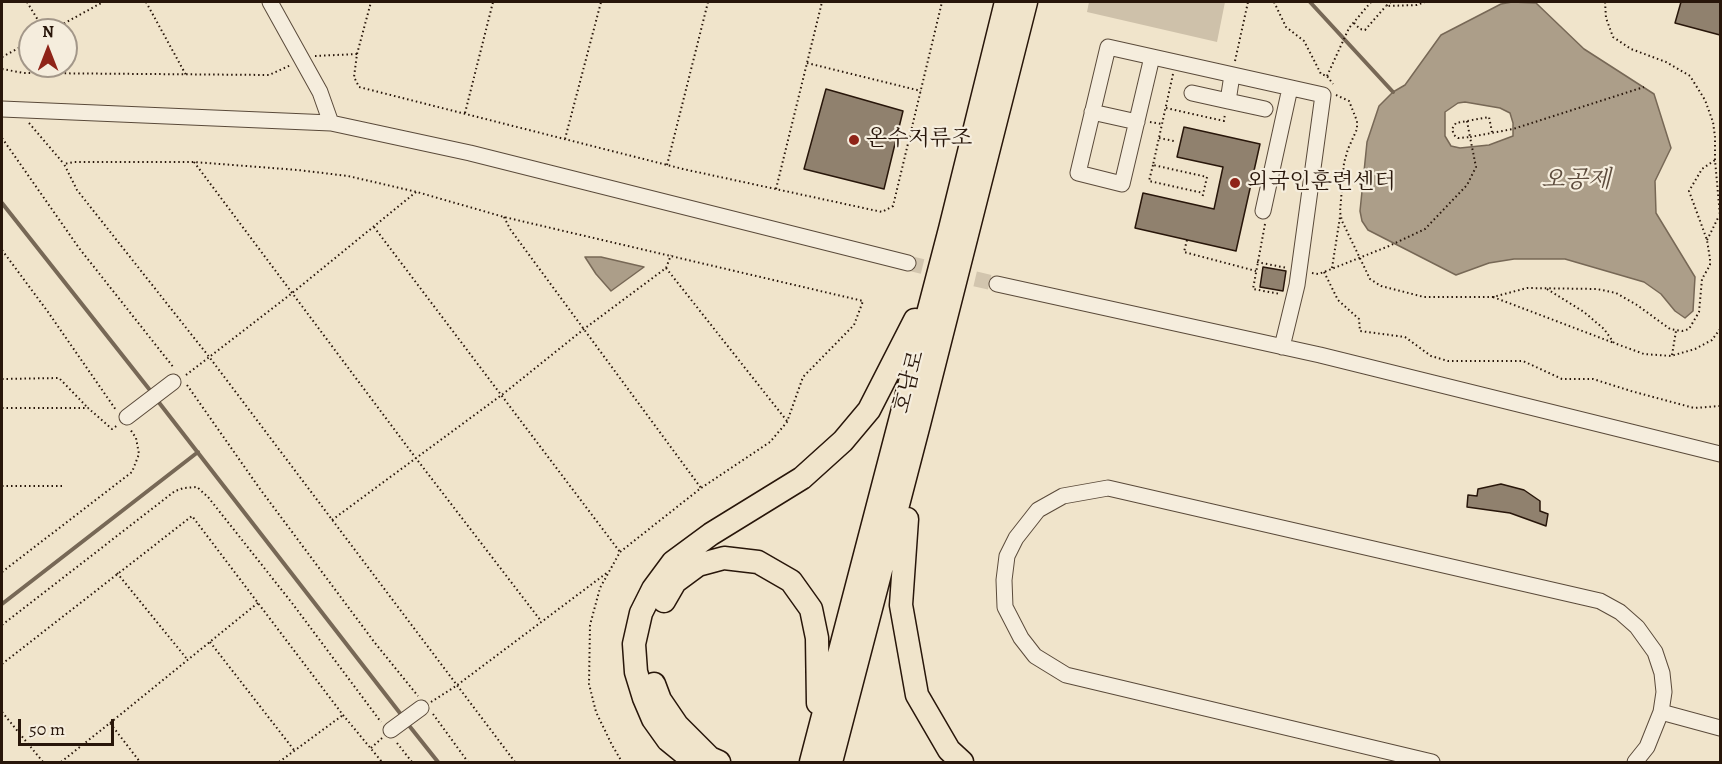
<!DOCTYPE html>
<html>
<head>
<meta charset="utf-8">
<style>
  body { margin:0 }
  #map { position:relative; width:1722px; height:764px; overflow:hidden; background:#f0e4cb; font-family:Alegreya,serif }
  canvas { display:block }
  .frame { position:absolute; inset:0; border:3px solid #28160a; pointer-events:none }
  .north { position:absolute; left:18px; top:18px; width:60px; height:60px; box-sizing:border-box; background:#f5eddd; border:2px solid #a39789; border-radius:50%; rotate:0deg; font-size:16px; font-weight:700; line-height:24px; text-align:center; color:#28160a }
  .north::after { content:''; display:block; margin:auto; width:21px; height:27px; background:#8f2418; clip-path:polygon(50% 0,100% 100%,50% 72%,0 100%) }
  .scale { position:absolute; left:18px; top:719px; width:96px; height:27px; box-sizing:border-box; border:3px solid #28160a; border-top:0; padding-left:8px; font-size:18px; line-height:21px; white-space:nowrap; color:#28160a; -webkit-text-stroke:4px #f5eddd; paint-order:stroke }
</style>
</head>
<body>
<div id="map">
<canvas width="1722" height="764"></canvas>
<div class="frame"></div>
<div class="north">N</div>
<div class="scale">50 m</div>
</div>
<script>
const ctx = document.querySelector('canvas').getContext('2d');
ctx.lineJoin = 'round';
function paint(path, color) {
  ctx.fillStyle = color;
  ctx.fill(path, 'evenodd');
}
function shape(rows) {
  const path = new Path2D();
  for (const r of rows) {
    path.moveTo(r[0], r[1]);
    for (let i = 2; i < r.length; i += 2) path.lineTo(r[i], r[i + 1]);
  }
  return path;
}
function stroke(path, color, width, dash) {
  ctx.strokeStyle = color;
  ctx.lineWidth = width;
  ctx.lineCap = dash ? 'butt' : 'round';
  ctx.setLineDash(dash || []);
  ctx.stroke(path);
}
function write(font, color, halo, rows, align = 'center') {
  ctx.font = font + ' Alegreya,"Noto Serif KR",serif';
  ctx.lineWidth = 4.5;
  ctx.setLineDash([]);
  ctx.textBaseline = 'middle';
  ctx.strokeStyle = halo;
  ctx.fillStyle = color;
  for (const [text, x, y, turn = 0] of rows) {
    ctx.save();
    ctx.translate(x, y);
    ctx.rotate((+turn || 0) * Math.PI / 180);
    ctx.textAlign = isNaN(turn) ? turn : align;
    if (halo) ctx.strokeText(text, 0, 0);
    ctx.fillText(text, 0, 0);
    ctx.restore();
  }
}
paint(shape([
  [1089,2,1225,2,1217,42,1087,12]
]), '#cec1aa');
const water = shape([
  [1512,2,1536,3,1584,49,1654,94,1671,148,1655,181,1656,213,1695,277,1693,311,1685,318,1675,311,1661,294,1644,282,1565,259,1514,259,1489,263,1456,275,1368,230,1362,221,1360,211,1367,142,1379,106,1393,92,1405,85,1441,35,1501,4,1512,2],
  [1465,102,1500,108,1510,113,1513,123,1513,136,1489,145,1460,148,1451,146,1445,136,1445,112,1458,103,1465,102],
  [585,257,601,257,644,267,611,291,596,274,585,257]
]);
paint(water, '#ac9e89');
stroke(water, '#776856', 1.5);
stroke(shape([
  [1310,2,1393,92],
  [2,203,153,394],
  [157,400,403,717],
  [2,604,198,452],
  [407,723,438,762]
]), '#776856', 4);
const building = shape([
  [1681,2,1720,2,1720,35,1675,23,1681,2],
  [826,89,903,111,884,189,804,169,826,89],
  [1184,127,1260,144,1236,251,1135,228,1143,193,1214,209,1223,167,1177,157,1184,127],
  [1263,267,1286,271,1283,291,1260,287,1263,267],
  [1501,484,1524,490,1540,501,1540,511,1548,514,1546,526,1510,513,1467,507,1468,495,1477,496,1478,489,1501,484]
]);
paint(building, '#90816e');
stroke(building, '#28160a', 1.5);
stroke(shape([
  [908,263,997,284]
]), '#d2c5ae', 15, [15, 8]);
const minor = shape([
  [270,2,320,92,331,123],
  [1152,57,1122,184,1078,173,1108,47,1323,95,1297,285,1282,347],
  [1232,75,1228,101,1265,109],
  [1192,93,1228,101],
  [2,109,331,123,470,153,908,263],
  [1092,112,1137,122],
  [1263,211,1290,88],
  [997,284,1320,355,1720,454],
  [127,417,173,382],
  [1661,712,1720,728],
  [391,730,421,708],
  [1432,762,1066,675,1035,656,1021,638,1005,607,1004,580,1007,556,1016,538,1038,510,1063,496,1108,488,1600,601,1620,612,1637,627,1655,652,1662,673,1664,692,1661,712,1647,747,1635,762]
]);
const highway = shape([
  [907,519,901,605,917,695,949,750,962,762],
  [664,601,675,582,698,565,724,558,758,562,791,581,811,609,817,638,818,703],
  [654,684,660,700,677,725,710,758,719,762],
  [695,762,668,740,653,719,644,698,636,672,634,644,641,613,653,589,673,562,711,534,802,478,843,441,869,410,915,320],
  [811,762,950,229,1006,2],
  [831,762,919,424,1026,2]
]);
stroke(minor, '#5a4a3a', 17);
stroke(highway, '#28160a', 25);
stroke(shape([
  [27,2,44,30],
  [146,2,186,75],
  [1274,2,1286,27,1304,41,1321,74,1327,76,1333,84],
  [1391,2,1386,6,1417,5,1425,2],
  [1605,2,1606,18,1613,37,1631,49,1666,62,1690,76,1705,100,1713,122,1715,137,1715,160,1720,216],
  [1354,23,1360,29,1365,30,1386,6],
  [52,30,103,2],
  [357,54,371,2],
  [315,56,357,54,354,77,359,87,683,169,882,212,893,206,942,2],
  [2,57,30,42],
  [1235,61,1248,2],
  [807,63,921,91],
  [2,69,24,73,269,75,291,65],
  [1173,74,1153,165,1207,177,1202,199],
  [1327,76,1349,28,1371,2],
  [1336,95,1349,101,1357,121,1357,129,1348,149,1344,163,1340,212,1342,221,1370,279,1381,286,1424,297,1493,297,1527,288,1597,289,1616,293,1637,305,1670,329,1682,331,1689,329,1699,312,1702,279,1710,265,1710,259,1707,240,1689,191,1702,169,1715,160],
  [1166,108,1224,121,1225,114],
  [465,113,493,2],
  [1467,121,1470,137,1458,138,1454,135,1452,129,1456,123,1489,117,1492,132],
  [1150,122,1162,124],
  [29,123,64,164],
  [2,138,79,248,174,368],
  [1159,138,1174,141],
  [565,139,601,2],
  [194,162,415,457,541,621],
  [667,165,708,2],
  [1153,165,1149,181,1203,193],
  [776,189,822,2],
  [504,217,510,229,701,488],
  [1265,224,1253,289,1280,294],
  [374,227,620,552],
  [1187,240,1184,252,1256,271],
  [1707,240,1719,216],
  [2,250,48,312,116,410],
  [1257,262,1287,268],
  [666,268,787,421],
  [1332,268,1340,217],
  [1324,272,1338,300,1359,319,1360,331,1405,337,1431,356,1448,361,1523,361,1562,379,1593,379,1631,391,1694,408,1720,406],
  [1312,273,1318,274,1324,272,1389,246,1425,229,1467,185,1476,167,1470,137,1513,129,1644,87],
  [1547,289,1584,312,1604,329,1614,343,1644,354,1671,356,1695,349,1712,340,1720,329],
  [1493,297,1614,343],
  [1672,355,1676,331],
  [186,375,291,294,416,192],
  [2,379,59,378,88,408],
  [187,385,260,489,375,643,418,696],
  [2,408,88,408,112,429,118,425],
  [2,486,63,486],
  [332,520,503,394,584,329,666,268,671,255],
  [2,572,132,472,139,454,136,438,130,429],
  [117,573,187,659],
  [2,625,175,491,184,488,197,487,208,497,292,603,381,722],
  [210,642,294,750],
  [2,664,192,516,343,715,382,762],
  [431,702,456,686,608,572],
  [2,712,43,762],
  [433,714,468,762],
  [110,723,259,602],
  [397,743,412,762],
  [371,748,382,738],
  [61,762,110,723,140,762],
  [279,762,343,715],
  [515,762,210,358,77,190,64,164,74,162,194,162,298,170,348,176,417,192,504,217,863,301,854,325,803,377,787,422,770,442,701,488,620,552,600,588,590,625,589,684,596,712,612,745,622,762]
]), '#28160a', 2, [1.5, 3]);
stroke(minor, '#f5eddd', 15);
stroke(highway, '#f0e4cb', 22);
for (const [x, y, r, color] of [
  [854,140,6,"#8f2418"],
  [1235,183,6,"#8f2418"]
]) {
  const dot = new Path2D();
  dot.arc(x, y, r, 0, 2 * Math.PI);
  ctx.fillStyle = color;
  ctx.fill(dot);
  stroke(dot, '#f5eddd', 2);
}
write('22px', '#28160a', '#f5eddd', [
  ["온수저류조",866,140],
  ["외국인훈련센터",1247,183]
], 'left');
write('22px', '#28160a', '#f5eddd', [
  ["호남로",910,382,-75]
]);
write('italic 24px', '#5d4c3d', '#f5eddd', [
  ["오공제",1576,181]
]);
</script>
</body>
</html>
